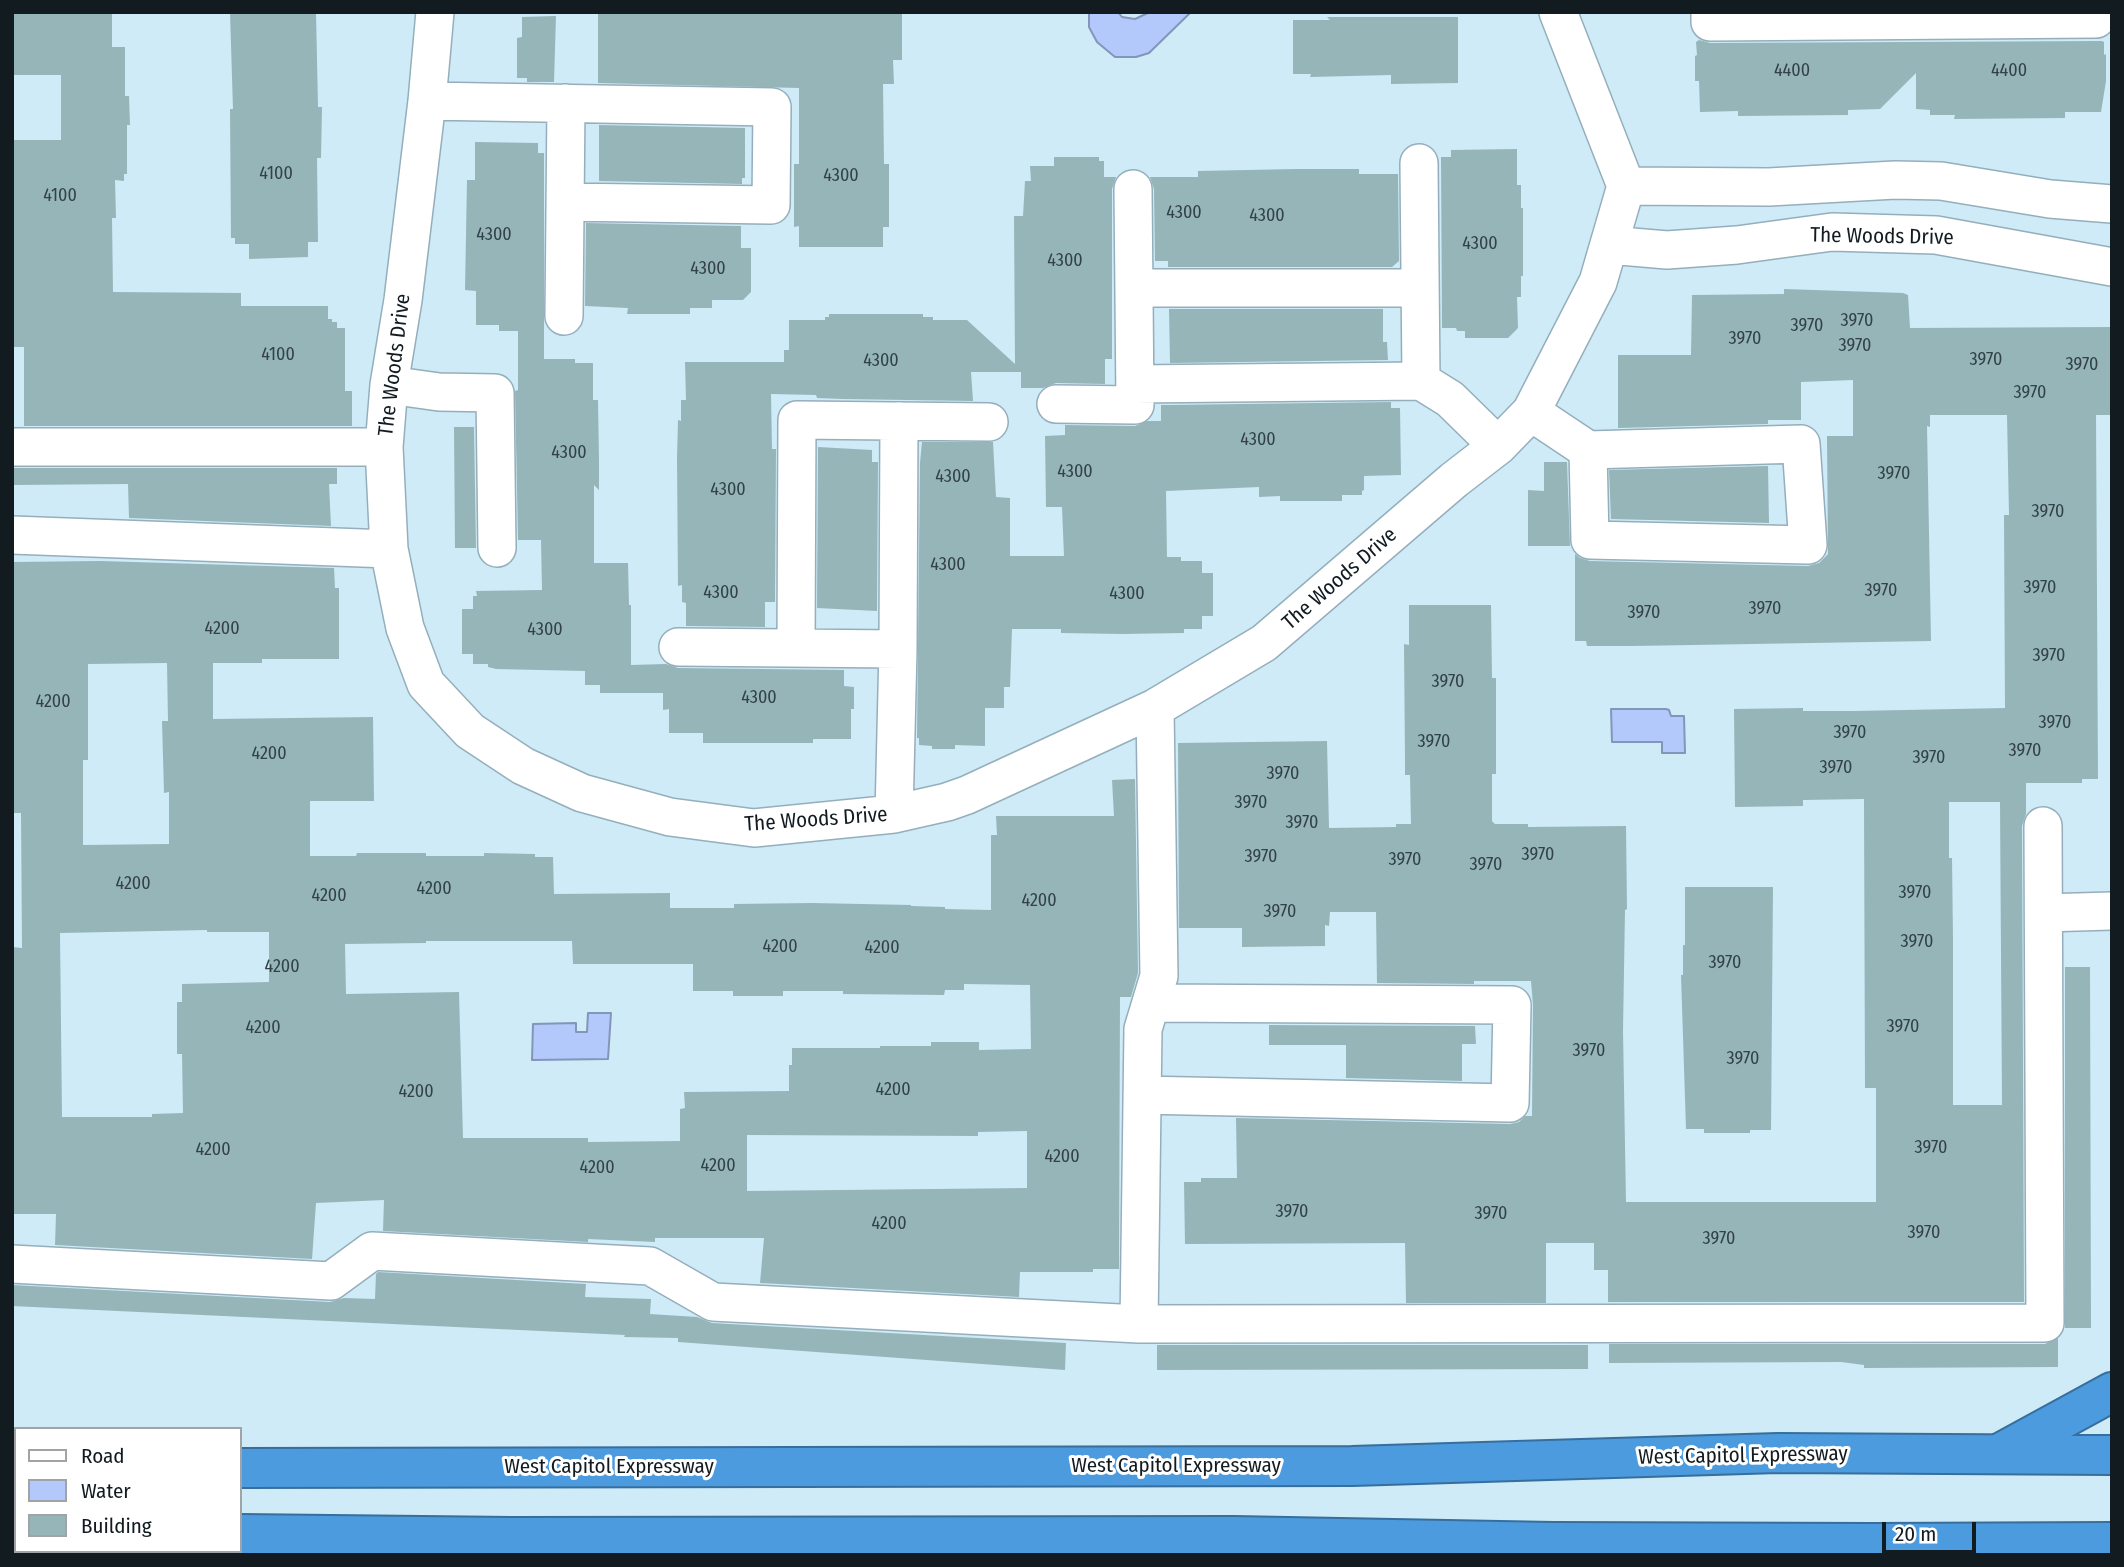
<!DOCTYPE html>
<html>
<head>
<meta charset="utf-8">
<style>
  body { margin:0 }
  #map { position:relative; width:2124px; height:1567px; overflow:hidden; background:#ceebf7; font-family:"Fira Sans Condensed",sans-serif }
  canvas { display:block }
  .frame { position:absolute; inset:0; border:14px solid #111b20; pointer-events:none }
  .legend { position:absolute; left:14px; top:1427px; width:228px; height:126px; box-sizing:border-box; background:#fff; border:2px solid #a0a4a6; margin:0; padding:9px 12px; list-style:none; font-size:21px; color:#111b20 }
  .legend li { display:flex; align-items:center; gap:14px; height:35px }
  .legend b { width:35px; border:2px solid #a0a4a6 }
  .scale { position:absolute; left:1882px; top:1522px; width:94px; height:32px; box-sizing:border-box; border:4px solid #111b20; border-top:0; padding-left:9px; font-size:21px; line-height:24px; white-space:nowrap; color:#111b20; -webkit-text-stroke:5px #fff; paint-order:stroke }
</style>
</head>
<body>
<div id="map">
<canvas width="2124" height="1567"></canvas>
<div class="frame"></div>
<ul class="legend">
<li><b style="height:9px;background:#fff"></b>Road</li>
<li><b style="height:19px;background:#b4c9fb"></b>Water</li>
<li><b style="height:19px;background:#96b5b9"></b>Building</li>
</ul>
<div class="scale">20 m</div>
</div>
<script>
const ctx = document.querySelector('canvas').getContext('2d');
ctx.lineJoin = 'round';
function paint(path, color) {
  ctx.fillStyle = color;
  ctx.fill(path, 'evenodd');
}
function shape(rows) {
  const path = new Path2D();
  for (const r of rows) {
    path.moveTo(r[0], r[1]);
    for (let i = 2; i < r.length; i += 2) path.lineTo(r[i], r[i + 1]);
  }
  return path;
}
function stroke(path, color, width, dash) {
  ctx.strokeStyle = color;
  ctx.lineWidth = width;
  ctx.lineCap = dash ? 'butt' : 'round';
  ctx.setLineDash(dash || []);
  ctx.stroke(path);
}
function write(font, color, halo, rows, align = 'center') {
  ctx.font = font + ' "Fira Sans Condensed",sans-serif';
  ctx.lineWidth = 6;
  ctx.setLineDash([]);
  ctx.textBaseline = 'middle';
  ctx.strokeStyle = halo;
  ctx.fillStyle = color;
  for (const [text, x, y, turn = 0] of rows) {
    ctx.save();
    ctx.translate(x, y);
    ctx.rotate((+turn || 0) * Math.PI / 180);
    ctx.textAlign = isNaN(turn) ? turn : align;
    if (halo) ctx.strokeText(text, 0, 0);
    ctx.fillText(text, 0, 0);
    ctx.restore();
  }
}
const water = shape([
  [1089,12,1118,12,1122,17,1135,19,1150,12,1191,12,1149,53,1136,57,1115,57,1097,42,1089,27,1089,12],
  [1611,709,1666,709,1669,710,1671,716,1684,716,1685,753,1662,753,1662,742,1612,742,1611,709],
  [588,1013,611,1013,608,1059,532,1060,533,1024,576,1023,576,1032,587,1032,588,1013]
]);
paint(water, '#b4c9fb');
stroke(water, '#8395b9', 2);
paint(shape([
  [12,12,112,12,112,47,125,47,125,96,129,96,130,125,127,125,127,174,124,174,124,181,115,180,116,218,112,218,113,292,241,293,241,306,328,306,328,319,332,319,332,322,337,322,337,328,345,328,345,391,352,391,352,426,24,426,24,347,12,347,12,140,61,140,61,75,12,75],
  [230,12,316,12,318,107,322,107,321,158,317,158,318,242,308,242,308,257,249,259,249,244,235,244,235,238,231,238,230,109,233,109],
  [598,12,902,12,902,60,893,60,894,84,883,84,884,164,889,164,889,227,883,227,883,247,799,247,799,226,794,227,794,164,799,164,799,88,598,83],
  [556,16,554,82,527,82,527,78,517,78,517,38,522,37,522,17],
  [1327,17,1458,17,1458,83,1391,84,1391,75,1310,77,1311,74,1293,74,1293,20,1330,20],
  [1699,40,1710,43,2102,41,2104,42,2104,55,2106,54,2106,81,2101,112,2065,112,2065,118,1954,119,1955,115,1930,115,1930,110,1916,109,1916,73,1880,109,1848,110,1848,115,1738,116,1738,111,1700,112,1699,81,1695,81,1695,56,1697,55,1696,42],
  [599,125,745,128,745,178,742,178,742,184,599,181],
  [475,142,538,143,538,153,544,153,544,359,575,359,575,363,593,363,593,400,598,400,599,460,599,490,594,485,594,563,628,563,629,605,631,605,631,665,666,664,678,668,844,670,844,686,854,687,854,709,851,709,851,739,813,739,813,743,703,743,703,733,669,733,669,709,663,710,663,693,600,693,600,685,585,685,585,671,496,669,488,667,488,664,473,664,473,654,462,654,462,609,473,609,473,596,477,596,476,591,542,590,541,540,518,540,515,391,518,390,518,331,499,331,499,325,476,325,476,291,465,290,467,180,475,180],
  [1517,149,1517,185,1521,185,1521,208,1523,208,1523,276,1521,276,1521,297,1517,297,1518,328,1508,338,1465,338,1465,331,1457,331,1456,328,1442,328,1441,157,1451,157,1451,150],
  [1054,157,1099,157,1099,161,1104,161,1104,177,1116,177,1112,189,1112,359,1105,359,1105,384,1056,383,1043,388,1021,388,1021,372,971,372,973,401,843,399,817,398,816,395,771,394,772,449,776,449,775,602,765,602,765,627,686,626,686,603,682,602,682,585,678,586,677,458,678,420,681,421,681,400,686,400,685,362,784,362,784,350,789,350,789,320,825,320,825,317,829,317,829,314,923,314,923,317,933,317,933,320,967,320,1015,364,1014,216,1023,216,1025,181,1031,181,1030,166,1054,166],
  [1296,169,1359,169,1359,174,1398,174,1399,261,1392,267,1168,267,1168,261,1155,261,1154,189,1150,177,1198,177,1198,171],
  [586,223,741,226,741,248,751,248,751,292,743,300,712,300,712,308,690,308,690,314,627,314,628,308,585,306],
  [1784,289,1903,293,1908,295,1910,328,2112,327,2112,415,2096,415,2098,779,2082,779,2082,783,2026,783,2026,814,2022,826,2024,1302,1608,1302,1608,1270,1594,1270,1594,1243,1546,1243,1546,1303,1406,1303,1405,1243,1185,1244,1184,1182,1201,1182,1201,1178,1237,1178,1236,1118,1510,1124,1519,1122,1525,1116,1532,1116,1533,1005,1531,981,1474,981,1474,984,1377,983,1376,912,1330,912,1329,926,1325,925,1325,946,1242,947,1242,928,1179,928,1178,743,1327,741,1329,828,1396,827,1396,824,1411,824,1410,775,1405,775,1405,760,1404,644,1409,645,1409,605,1491,605,1492,678,1496,678,1496,774,1492,774,1492,821,1495,824,1528,824,1528,827,1626,826,1627,909,1625,910,1623,1031,1626,1202,1876,1202,1876,1088,1865,1088,1864,799,1803,800,1803,806,1735,807,1734,709,1803,708,1803,711,1855,711,2005,708,2004,515,2009,515,2007,415,1930,415,1930,427,1927,426,1931,641,1632,646,1587,646,1586,641,1575,641,1575,554,1580,558,1590,561,1808,566,1819,563,1828,554,1827,436,1853,436,1853,380,1801,382,1801,420,1768,420,1768,424,1618,428,1618,355,1691,355,1692,295,1784,294],
  [1949,802,2000,802,2002,1105,1953,1105,1953,939,1952,858,1949,858],
  [1169,309,1383,309,1383,342,1387,342,1388,360,1170,363],
  [1391,402,1391,408,1400,408,1401,475,1364,476,1364,490,1362,491,1362,495,1342,495,1342,501,1280,501,1280,496,1259,497,1259,487,1166,491,1167,557,1181,557,1181,561,1202,561,1202,573,1213,573,1213,616,1202,616,1202,629,1184,629,1184,633,1122,634,1061,633,1061,629,1012,629,1010,687,1004,687,1004,708,985,708,985,746,955,745,955,749,932,749,932,746,919,745,919,738,917,738,920,463,922,442,993,442,996,497,1010,498,1010,556,1064,556,1062,507,1046,507,1045,436,1065,435,1065,425,1135,426,1147,421,1161,421,1161,405,1169,405],
  [454,427,474,427,476,548,455,548],
  [818,447,872,450,872,462,878,462,877,611,817,608],
  [1544,462,1567,462,1570,546,1528,546,1528,490,1544,491],
  [1768,466,1769,523,1611,519,1609,470],
  [12,468,337,468,337,484,329,484,331,526,129,518,128,484,12,485],
  [100,561,334,568,335,588,339,588,339,659,262,659,262,663,213,663,213,719,373,717,374,801,310,801,310,856,356,856,357,853,426,853,426,856,484,856,484,853,535,854,535,857,553,857,554,894,670,893,670,908,734,908,734,904,812,903,911,905,911,906,945,907,945,909,991,910,991,835,997,835,996,816,1114,816,1112,780,1135,779,1138,973,1131,997,1120,997,1119,1269,1093,1269,1093,1272,1020,1272,1019,1297,760,1283,764,1238,655,1238,655,1242,588,1239,588,1242,383,1231,384,1200,316,1203,312,1259,55,1245,56,1214,12,1214,12,947,22,948,21,813,12,813,12,562],
  [167,663,168,721,162,721,164,793,169,792,169,844,83,845,83,760,88,760,88,664],
  [207,930,207,932,269,932,269,982,182,984,182,1002,177,1002,177,1054,182,1054,183,1113,152,1114,152,1117,62,1117,60,933],
  [426,941,572,941,573,964,693,964,693,991,733,991,733,996,783,996,783,991,843,991,843,994,944,995,945,990,964,990,964,984,1030,985,1031,1049,979,1050,979,1042,931,1042,931,1046,880,1046,880,1048,792,1048,792,1065,789,1065,789,1091,684,1092,685,1108,680,1109,680,1141,588,1142,588,1138,463,1138,459,992,346,994,345,944,426,943],
  [1027,1131,1027,1188,747,1191,747,1135,978,1136,978,1132],
  [1685,887,1773,887,1771,1130,1750,1130,1750,1133,1704,1133,1704,1129,1686,1129,1681,975,1683,975,1683,945,1685,945],
  [2065,967,2090,967,2091,1328,2065,1328],
  [1269,1025,1475,1026,1476,1044,1462,1044,1462,1081,1346,1078,1346,1045,1269,1045],
  [378,1272,586,1284,585,1297,651,1299,650,1314,697,1317,712,1323,1066,1343,1065,1370,678,1342,678,1338,624,1337,625,1335,12,1306,12,1285,330,1302,344,1298,375,1299,376,1274],
  [2058,1338,2058,1367,1864,1368,1864,1365,1841,1362,1609,1363,1609,1344,2045,1344],
  [1157,1345,1588,1345,1588,1369,1157,1370]
]), '#96b5b9');
const minor = shape([
  [435,12,427,101,403,300,389,385,384,447,389,549,405,628,426,684,470,731,523,766,582,793,670,817,754,828,894,814,947,802,967,795,1155,708,1264,643,1454,480,1498,446,1531,412,1598,282,1626,186,1558,12],
  [1710,12,1710,22,2096,19],
  [427,101,772,107,771,205,566,202],
  [1419,163,1421,381],
  [1626,186,1769,187,1895,180,1941,181,2050,199,2112,204],
  [1609,245,1667,250,1737,245,1832,232,1936,235,2112,267],
  [1134,288,1420,288],
  [564,316,566,103],
  [1135,384,1421,381,1450,399,1498,446],
  [389,385,439,392,495,393,497,548],
  [1056,404,1135,405,1133,189],
  [1531,412,1588,450,1590,540,1808,545,1801,444,1588,450],
  [12,447,384,447],
  [12,535,389,549],
  [678,647,898,649],
  [796,648,797,420,989,422],
  [894,814,898,649,899,421],
  [2044,913,2111,911],
  [1142,1095,1510,1103,1512,1005,1151,1003],
  [12,1264,331,1281,372,1251,650,1266,713,1302,1139,1324,2045,1323,2043,826],
  [1139,1324,1143,1029,1159,976,1155,708]
]);
const highway = shape([
  [2002,1452,2112,1392],
  [240,1468,1352,1466,1778,1453,2112,1455],
  [12,1469,16,1469],
  [12,1532,16,1532],
  [240,1534,512,1537,1234,1536,1553,1542,1872,1543,2112,1542]
]);
stroke(minor, '#94afbb', 40);
stroke(highway, '#376e9c', 42);
stroke(minor, '#fff', 37);
stroke(highway, '#4b9bde', 38);
write('18px', '#324246', null, [
  ["4400",1792,71],
  ["4400",2009,71],
  ["4100",276,174],
  ["4300",841,176],
  ["4100",60,196],
  ["4300",1184,213],
  ["4300",1267,216],
  ["4300",494,235],
  ["4300",1480,244],
  ["4300",1065,261],
  ["4300",708,269],
  ["3970",1857,321],
  ["3970",1807,326],
  ["3970",1745,339],
  ["3970",1855,346],
  ["4100",278,355],
  ["3970",1986,360],
  ["4300",881,361],
  ["3970",2082,365],
  ["3970",2030,393],
  ["4300",1258,440],
  ["4300",569,453],
  ["4300",1075,472],
  ["3970",1894,474],
  ["4300",953,477],
  ["4300",728,490],
  ["3970",2048,512],
  ["4300",948,565],
  ["3970",2040,588],
  ["3970",1881,591],
  ["4300",721,593],
  ["4300",1127,594],
  ["3970",1765,609],
  ["3970",1644,613],
  ["4200",222,629],
  ["4300",545,630],
  ["3970",2049,656],
  ["3970",1448,682],
  ["4300",759,698],
  ["4200",53,702],
  ["3970",2055,723],
  ["3970",1850,733],
  ["3970",1434,742],
  ["3970",2025,751],
  ["4200",269,754],
  ["3970",1929,758],
  ["3970",1836,768],
  ["3970",1283,774],
  ["3970",1251,803],
  ["3970",1302,823],
  ["3970",1538,855],
  ["3970",1261,857],
  ["3970",1405,860],
  ["3970",1486,865],
  ["4200",133,884],
  ["4200",434,889],
  ["3970",1915,893],
  ["4200",329,896],
  ["4200",1039,901],
  ["3970",1280,912],
  ["3970",1917,942],
  ["4200",780,947],
  ["4200",882,948],
  ["3970",1725,963],
  ["4200",282,967],
  ["3970",1903,1027],
  ["4200",263,1028],
  ["3970",1589,1051],
  ["3970",1743,1059],
  ["4200",893,1090],
  ["4200",416,1092],
  ["3970",1931,1148],
  ["4200",213,1150],
  ["4200",1062,1157],
  ["4200",718,1166],
  ["4200",597,1168],
  ["3970",1292,1212],
  ["3970",1491,1214],
  ["4200",889,1224],
  ["3970",1924,1233],
  ["3970",1719,1239]
]);
write('21px', '#111b20', '#fff', [
  ["The Woods Drive",1882,237,1],
  ["The Woods Drive",395,365,-83],
  ["The Woods Drive",1340,579,-41],
  ["The Woods Drive",816,820,-4],
  ["West Capitol Expressway",1743,1456,-1],
  ["West Capitol Expressway",1176,1466],
  ["West Capitol Expressway",609,1467]
]);
</script>
</body>
</html>
